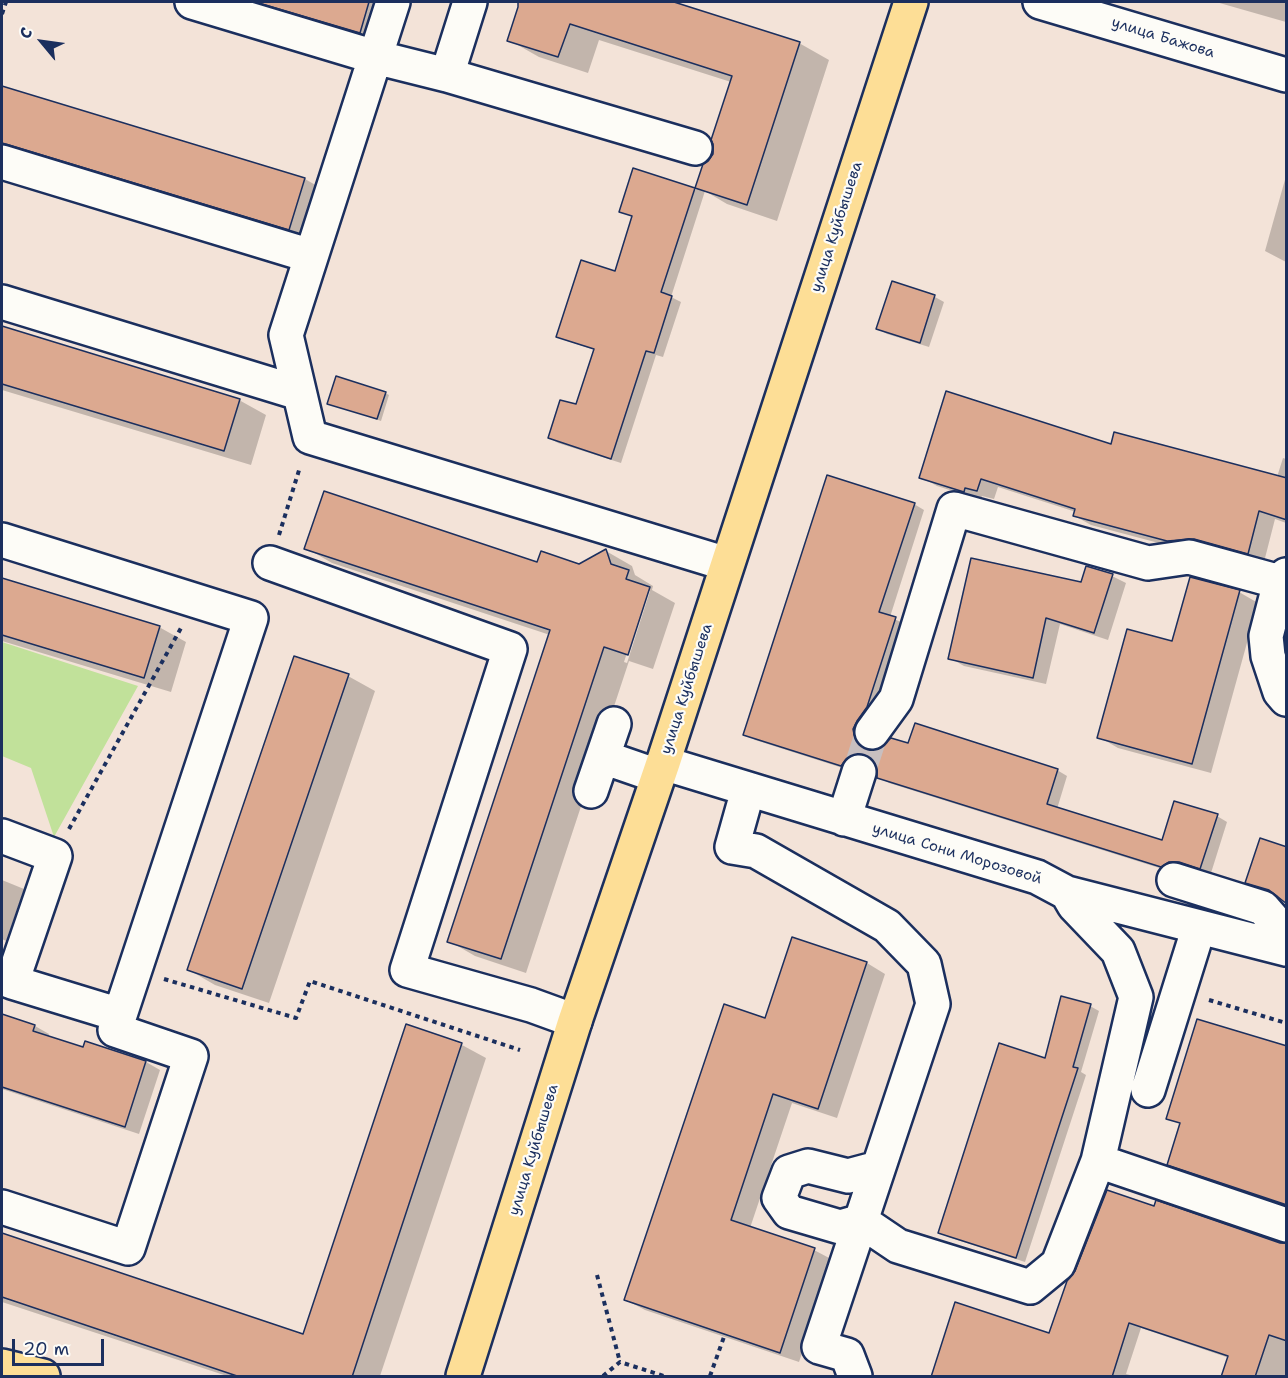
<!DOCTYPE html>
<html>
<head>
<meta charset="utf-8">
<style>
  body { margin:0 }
  #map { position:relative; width:1288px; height:1378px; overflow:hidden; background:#f3e3d8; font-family:"Shantell Sans",sans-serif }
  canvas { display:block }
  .frame { position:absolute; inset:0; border:3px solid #1b2f5e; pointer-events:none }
  .north { position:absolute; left:12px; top:12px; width:60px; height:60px; -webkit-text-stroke:4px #fdfcf7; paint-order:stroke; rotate:299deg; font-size:16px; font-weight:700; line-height:24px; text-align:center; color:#1b2f5e }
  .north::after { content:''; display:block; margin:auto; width:21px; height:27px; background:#1b2f5e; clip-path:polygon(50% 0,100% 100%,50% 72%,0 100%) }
  .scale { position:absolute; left:12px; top:1339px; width:92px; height:27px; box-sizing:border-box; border:3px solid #1b2f5e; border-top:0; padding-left:8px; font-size:18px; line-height:21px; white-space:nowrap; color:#1b2f5e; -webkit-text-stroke:4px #fdfcf7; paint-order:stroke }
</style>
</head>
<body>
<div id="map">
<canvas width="1288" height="1378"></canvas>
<div class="frame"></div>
<div class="north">С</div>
<div class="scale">20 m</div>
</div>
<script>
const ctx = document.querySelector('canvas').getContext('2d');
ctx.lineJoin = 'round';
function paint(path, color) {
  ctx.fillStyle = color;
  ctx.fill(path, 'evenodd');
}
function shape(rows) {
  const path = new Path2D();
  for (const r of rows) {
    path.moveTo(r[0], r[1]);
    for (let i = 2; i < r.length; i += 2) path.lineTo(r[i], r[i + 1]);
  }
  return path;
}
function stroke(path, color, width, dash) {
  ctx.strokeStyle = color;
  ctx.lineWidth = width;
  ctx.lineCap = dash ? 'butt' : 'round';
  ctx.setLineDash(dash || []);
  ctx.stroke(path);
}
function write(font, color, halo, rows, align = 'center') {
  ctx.font = font + ' "Shantell Sans",sans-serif';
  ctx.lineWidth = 4.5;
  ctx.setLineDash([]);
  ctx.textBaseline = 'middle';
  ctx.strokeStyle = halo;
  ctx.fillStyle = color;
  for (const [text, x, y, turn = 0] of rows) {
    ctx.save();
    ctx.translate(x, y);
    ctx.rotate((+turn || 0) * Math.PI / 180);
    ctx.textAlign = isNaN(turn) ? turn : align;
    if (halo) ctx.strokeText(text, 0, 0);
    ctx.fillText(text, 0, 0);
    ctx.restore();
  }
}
paint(shape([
  [2,642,138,686,54,837,31,768,2,756]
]), '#c1e19a');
paint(shape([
  [235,2,391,2,386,47],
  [522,2,669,2,799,43,829,60,777,221,727,204,705,191,671,297,681,302,663,357,656,355,621,463,558,443,549,438,577,406,595,350,567,341,557,336,616,273,634,218,620,211,634,170,696,190,704,165,714,154,731,82,599,40,588,73,539,57,509,40],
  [1216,2,1286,2,1286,22],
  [2,87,305,179,331,194,316,244,2,148],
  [1286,176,1286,262,1265,251],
  [893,283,935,297,944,302,929,347,887,334,878,329],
  [2,328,239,400,266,415,251,465,2,390],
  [385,393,389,395,381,421,329,403],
  [1112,445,1277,477,1283,458,1286,459,1286,523,1275,519,1264,562,1185,550,1091,525,1075,516,1076,512,998,487,994,499,982,496,981,500,937,486,921,477],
  [914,504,924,510,890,617,905,624,864,746,869,752,909,745,1057,770,1067,776,1057,809,1163,842,1217,816,1227,822,1211,873,1191,867,1180,867,1172,872,889,783,878,777,879,768,874,759,867,759,852,771,755,740,745,734],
  [306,548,580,566,606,551,632,566,635,575,653,586,652,590,675,603,653,669,629,661,526,973,475,956,449,941,550,635,332,563],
  [647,591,650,591,627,663,624,662],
  [1112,576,1126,583,1108,640,1060,624,1046,684,964,666,950,658,1082,584],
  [2,579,159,627,186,642,171,692,2,641],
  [1239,592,1258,603,1211,773,1118,748,1099,737,1173,643],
  [348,676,375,691,269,1003,215,985,189,970],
  [1260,840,1275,893,1247,882],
  [2,880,24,889,6,941,2,939],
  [793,939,867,963,885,974,837,1118,792,1103,750,1228,814,1250,833,1260,799,1362,645,1310,626,1300,766,1020],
  [1090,1006,1099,1011,1081,1072,1086,1075,1025,1262,948,1237,939,1232,1046,1060],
  [2,1015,35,1026,49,1034,48,1038,83,1049,86,1043,146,1062,160,1070,139,1134,2,1089],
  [407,1026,462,1045,486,1058,380,1376,227,1376,2,1302,2,1235,304,1336],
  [1286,1048,1286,1207,1180,1171,1169,1164,1181,1124,1168,1118],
  [1280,1244,1286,1245,1286,1376,1222,1376,1229,1358,1141,1328,1126,1374,1134,1376,932,1376,1050,1334]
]), '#0003');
const building = shape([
  [255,2,369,2,360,33,255,2],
  [518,2,674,2,800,42,747,205,695,188,703,164,708,161,713,154,713,144,711,140,732,76,570,24,558,57,507,41,518,7,518,2],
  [2,86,305,178,289,230,2,143,2,86],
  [633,168,695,188,661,292,672,296,654,353,646,351,611,459,548,438,560,400,576,404,594,349,556,337,581,260,615,271,632,216,619,212,633,168],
  [892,281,935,295,920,343,876,329,892,281],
  [2,326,240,399,224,451,2,384,2,326],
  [336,376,386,392,377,419,327,404,336,376],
  [946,391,1111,444,1114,432,1287,478,1287,520,1259,511,1248,554,1194,539,1167,541,1073,516,1075,509,981,479,977,491,965,488,964,492,919,478,946,391],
  [827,475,915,503,879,612,896,617,867,707,857,721,853,729,855,739,861,747,869,751,879,749,891,738,908,743,915,723,1058,769,1047,804,1162,840,1174,801,1218,814,1200,869,1179,862,1169,862,1161,867,877,778,877,769,873,760,864,754,856,754,847,758,841,766,743,735,827,475],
  [324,491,537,562,541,551,579,564,606,549,611,564,629,570,626,579,650,587,628,655,604,647,501,959,447,942,550,630,304,549,324,491],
  [971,558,1081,582,1086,566,1113,574,1094,633,1046,618,1033,678,948,659,971,558],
  [1190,577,1240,590,1192,764,1097,738,1127,629,1172,641,1190,577],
  [2,578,160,626,144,678,2,635,2,578],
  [294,656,349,674,242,989,187,970,294,656],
  [1260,838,1287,847,1287,904,1269,890,1245,883,1260,838],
  [792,937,867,962,818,1109,773,1094,731,1220,815,1248,780,1353,624,1300,724,1004,765,1018,792,937],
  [1061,996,1091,1004,1073,1067,1078,1068,1016,1258,938,1233,999,1043,1045,1058,1061,996],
  [2,1014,35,1025,33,1031,83,1047,85,1041,146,1061,125,1127,2,1087,2,1014],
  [1197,1019,1287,1046,1287,1205,1167,1165,1180,1123,1166,1119,1197,1019],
  [406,1024,462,1043,352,1377,240,1377,2,1297,2,1233,303,1334,406,1024],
  [1107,1190,1154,1206,1156,1200,1280,1243,1287,1243,1287,1341,1269,1335,1255,1377,1221,1377,1228,1356,1129,1323,1112,1377,931,1377,955,1302,1049,1333,1067,1281,1075,1271,1107,1190]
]);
paint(building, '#dca990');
stroke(building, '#1b2f5e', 1.5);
stroke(shape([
  [859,772,872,732]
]), '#c8bfc0', 33, [33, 16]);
const minor = shape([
  [192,2,375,57,447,75,695,148],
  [393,2,286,335,310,437,727,564],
  [1040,2,1286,75],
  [447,75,470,2],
  [2,162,311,256],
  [2,302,299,393],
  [2,540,251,618,115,1030,191,1056,128,1248,2,1207],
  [270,563,510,649,407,970,531,1005,575,1021],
  [1286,575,1280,582,1266,636,1268,656,1280,692,1286,699],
  [872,732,896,699,954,509,1148,563,1189,557,1280,582],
  [603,757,658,776],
  [663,763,1037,877,1067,893,1286,949],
  [748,790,732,847,756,851,887,926,924,964,933,1004,819,1347,847,1355,855,1376],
  [591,791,614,724],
  [844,819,859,772],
  [2,836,55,856,12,982,120,1015],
  [1174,880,1263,908,1276,923,1272,945],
  [1148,1090,1199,927],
  [1098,1161,1286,1225],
  [878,1168,848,1176,808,1166,789,1172,779,1198,789,1212,840,1227,861,1221,898,1246,1030,1287,1058,1264,1098,1161,1136,997,1118,951,1074,905,1067,893]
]);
const major = shape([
  [2,1366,43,1376],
  [463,1376,575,1021,663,763,911,2]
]);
stroke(minor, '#1b2f5e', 38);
stroke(major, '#1b2f5e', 38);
stroke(shape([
  [2,14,6,2],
  [279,535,300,467],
  [69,829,181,628],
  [164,979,296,1018,310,981,520,1050],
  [1209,1000,1286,1023],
  [597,1275,620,1362],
  [603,1376,620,1362,664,1376],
  [710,1376,725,1334]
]), '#1b2f5e', 4, [4.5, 4.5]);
stroke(minor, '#fdfcf7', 33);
stroke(major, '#fdde96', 33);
write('15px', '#1b2f5e', '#fdfcf7', [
  ["улица Бажова",1163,38,17],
  ["улица Куйбышева",837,227,-72],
  ["улица Куйбышева",687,689,-72],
  ["улица Сони Морозовой",957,854,17],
  ["улица Куйбышева",534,1150,-73]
]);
</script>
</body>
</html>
